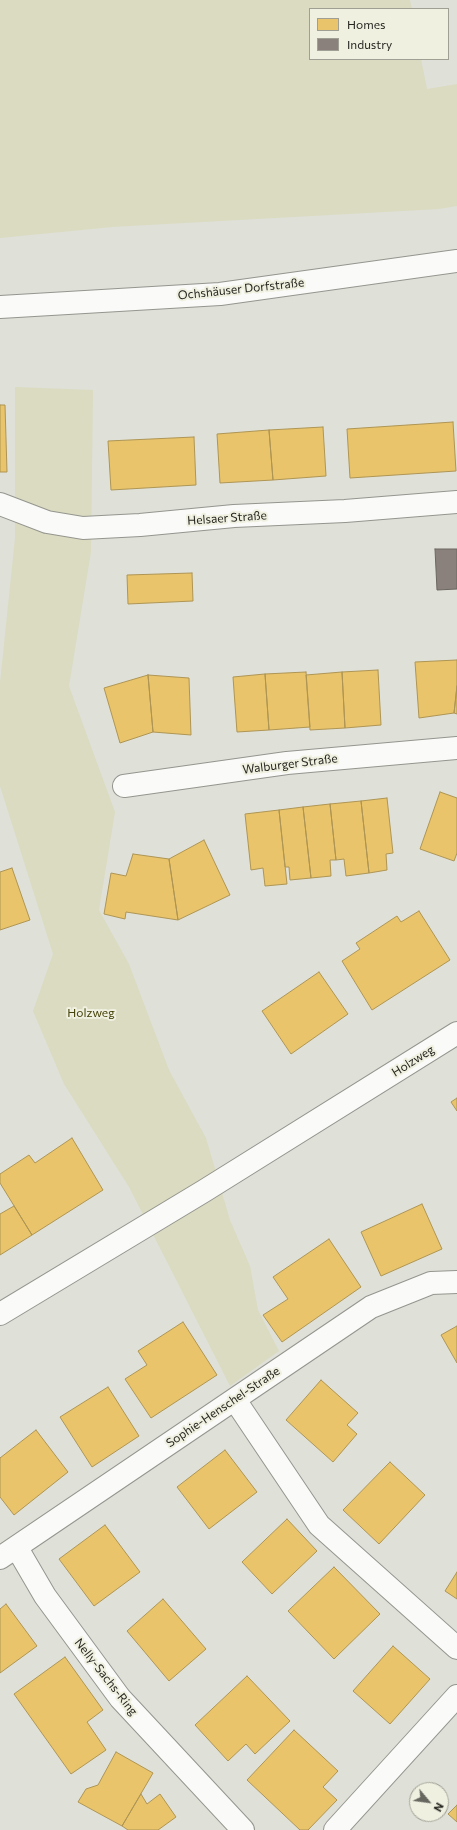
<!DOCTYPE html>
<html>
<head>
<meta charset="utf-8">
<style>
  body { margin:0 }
  #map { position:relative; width:457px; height:1830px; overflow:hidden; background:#dfe0d8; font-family:Commissioner,sans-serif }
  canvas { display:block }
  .legend { position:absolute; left:309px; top:8px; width:140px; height:52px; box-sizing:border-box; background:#f0f0e1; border:1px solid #9f9f94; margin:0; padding:5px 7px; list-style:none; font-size:12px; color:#262620 }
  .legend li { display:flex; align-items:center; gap:8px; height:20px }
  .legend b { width:20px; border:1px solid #9f9f94 }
  .north { position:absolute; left:409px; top:1782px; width:40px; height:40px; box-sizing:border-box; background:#f0f0e1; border:1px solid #9f9f94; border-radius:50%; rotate:119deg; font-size:11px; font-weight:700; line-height:16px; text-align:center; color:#262620 }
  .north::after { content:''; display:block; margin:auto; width:14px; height:18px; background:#676760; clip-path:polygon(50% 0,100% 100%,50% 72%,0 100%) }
</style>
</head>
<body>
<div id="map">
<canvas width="457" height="1830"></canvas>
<ul class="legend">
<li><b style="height:11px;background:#e9c46a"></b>Homes</li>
<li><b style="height:11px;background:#8a817c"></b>Industry</li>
</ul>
<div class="north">N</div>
</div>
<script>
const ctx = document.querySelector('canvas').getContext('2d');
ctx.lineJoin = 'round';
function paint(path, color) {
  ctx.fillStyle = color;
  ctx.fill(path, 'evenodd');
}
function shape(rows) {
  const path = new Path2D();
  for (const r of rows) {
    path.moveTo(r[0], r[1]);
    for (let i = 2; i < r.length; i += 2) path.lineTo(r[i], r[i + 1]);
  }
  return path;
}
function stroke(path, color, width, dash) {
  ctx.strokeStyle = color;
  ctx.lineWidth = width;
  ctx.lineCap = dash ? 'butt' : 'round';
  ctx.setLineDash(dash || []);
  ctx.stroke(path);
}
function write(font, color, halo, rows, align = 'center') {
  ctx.font = font + ' Commissioner,sans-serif';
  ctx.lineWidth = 4;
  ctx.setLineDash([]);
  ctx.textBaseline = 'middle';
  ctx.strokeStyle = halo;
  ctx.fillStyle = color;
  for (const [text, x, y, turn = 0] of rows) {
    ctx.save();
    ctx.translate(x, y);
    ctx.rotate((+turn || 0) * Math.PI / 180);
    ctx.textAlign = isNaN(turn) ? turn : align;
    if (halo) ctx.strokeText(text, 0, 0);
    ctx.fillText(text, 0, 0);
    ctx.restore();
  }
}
paint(shape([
  [0,0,410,0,412,9,310,9,310,59,421,59,427,89,457,84,457,206,439,209,112,227,0,238],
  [15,387,93,390,91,552,69,686,115,812,99,910,129,964,169,1070,206,1138,230,1220,250,1266,258,1310,279,1351,230,1386,129,1187,64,1084,33,1011,53,954,0,786,0,683,15,538]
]), '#dbdbc1');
const homes = shape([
  [0,405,5,405,7,472,0,472,0,405],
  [453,422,456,471,350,478,347,429,453,422],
  [323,427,326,476,273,480,269,430,323,427],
  [269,430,273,480,220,483,217,434,269,430],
  [194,437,196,485,111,490,108,441,194,437],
  [192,573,193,601,128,604,127,575,192,573],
  [457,660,457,686,454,713,419,718,415,662,457,660],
  [378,670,381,725,345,728,342,672,378,670],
  [306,672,310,727,269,730,265,674,306,672],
  [342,672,345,728,310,730,306,675,342,672],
  [265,674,269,730,237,732,233,677,265,674],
  [148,675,189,678,191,735,153,732,148,675],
  [148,675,153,732,120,743,104,688,148,675],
  [457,686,457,714,454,713,457,686],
  [440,792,457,798,457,853,454,861,420,849,440,792],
  [387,798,393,853,386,854,387,870,369,873,361,801,387,798],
  [361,801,369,873,346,876,344,859,336,860,330,804,361,801],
  [330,804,336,860,330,860,331,876,311,878,303,807,330,804],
  [303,807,311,878,290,880,289,867,285,867,279,810,303,807],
  [279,810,287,884,265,886,263,868,251,870,245,814,279,810],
  [204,840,230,895,178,920,169,859,204,840],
  [133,854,169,859,178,920,126,912,125,919,104,914,111,873,126,876,133,854],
  [12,868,30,920,0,930,0,872,12,868],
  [419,911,450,960,372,1010,342,961,360,949,356,943,397,916,401,922,419,911],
  [319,972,348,1014,291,1054,262,1011,319,972],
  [457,1098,457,1111,451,1102,457,1098],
  [72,1138,103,1190,32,1235,0,1183,0,1174,29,1155,35,1163,72,1138],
  [422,1204,442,1249,381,1276,361,1232,422,1204],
  [14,1206,32,1235,0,1255,0,1214,14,1206],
  [329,1239,361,1287,282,1342,263,1315,288,1299,273,1277,329,1239],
  [183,1322,217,1375,151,1418,125,1379,147,1365,138,1351,183,1322],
  [457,1326,457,1363,441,1335,457,1326],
  [321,1380,358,1413,347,1425,357,1434,333,1462,286,1420,321,1380],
  [108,1387,139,1436,92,1467,60,1417,108,1387],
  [36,1430,68,1472,14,1515,0,1497,0,1458,36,1430],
  [225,1450,257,1492,209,1529,177,1487,225,1450],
  [390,1462,425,1495,379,1544,343,1510,390,1462],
  [287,1519,317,1551,272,1594,242,1562,287,1519],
  [105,1525,140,1572,94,1606,59,1559,105,1525],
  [334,1567,380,1614,334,1659,288,1611,334,1567],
  [457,1572,457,1599,445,1591,457,1572],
  [163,1599,206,1649,169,1681,127,1631,163,1599],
  [6,1604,37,1646,0,1673,0,1609,6,1604],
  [393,1646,430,1679,390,1724,353,1691,393,1646],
  [65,1657,103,1710,87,1722,106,1750,71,1774,14,1694,65,1657],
  [247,1676,290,1721,255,1754,246,1744,228,1761,195,1725,247,1676],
  [294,1730,338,1771,323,1787,337,1800,308,1830,300,1830,247,1780,294,1730],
  [116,1752,153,1773,122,1826,78,1802,86,1789,98,1785,116,1752],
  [141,1794,147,1804,160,1794,176,1817,158,1830,128,1830,122,1826,141,1794],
  [457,1805,457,1822,448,1814,457,1805]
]);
paint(homes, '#e9c46a');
stroke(homes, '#ae9554', 1);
const industry = shape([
  [435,549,457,549,457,589,437,590,435,549]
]);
paint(industry, '#8a817c');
stroke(industry, '#6c6660', 1);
const minor = shape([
  [0,504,47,522,83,528,140,525,234,516,345,511,457,502],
  [124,786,287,763,457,748],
  [0,1314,204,1191,457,1033],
  [235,1400,319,1525,457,1648],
  [17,1548,45,1596,120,1698,243,1830],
  [0,1558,371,1307,431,1283,457,1282],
  [335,1830,457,1696]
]);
const secondary = shape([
  [0,307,220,294,457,261]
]);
stroke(minor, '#94958e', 24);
stroke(secondary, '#94958e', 24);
stroke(minor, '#fafaf9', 22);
stroke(secondary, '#fafaf9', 22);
write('12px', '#262620', '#f0f0e1', [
  ["Ochshäuser Dorfstraße",241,289,-6],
  ["Helsaer Straße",227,518,-4],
  ["Walburger Straße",290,764,-7],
  ["Holzweg",413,1061,-32],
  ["Sophie-Henschel-Straße",223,1407,-34],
  ["Nelly-Sachs-Ring",106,1677,52]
]);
write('12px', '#444309', '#f0f0e1', [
  ["Holzweg",91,1013]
]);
</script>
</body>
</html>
